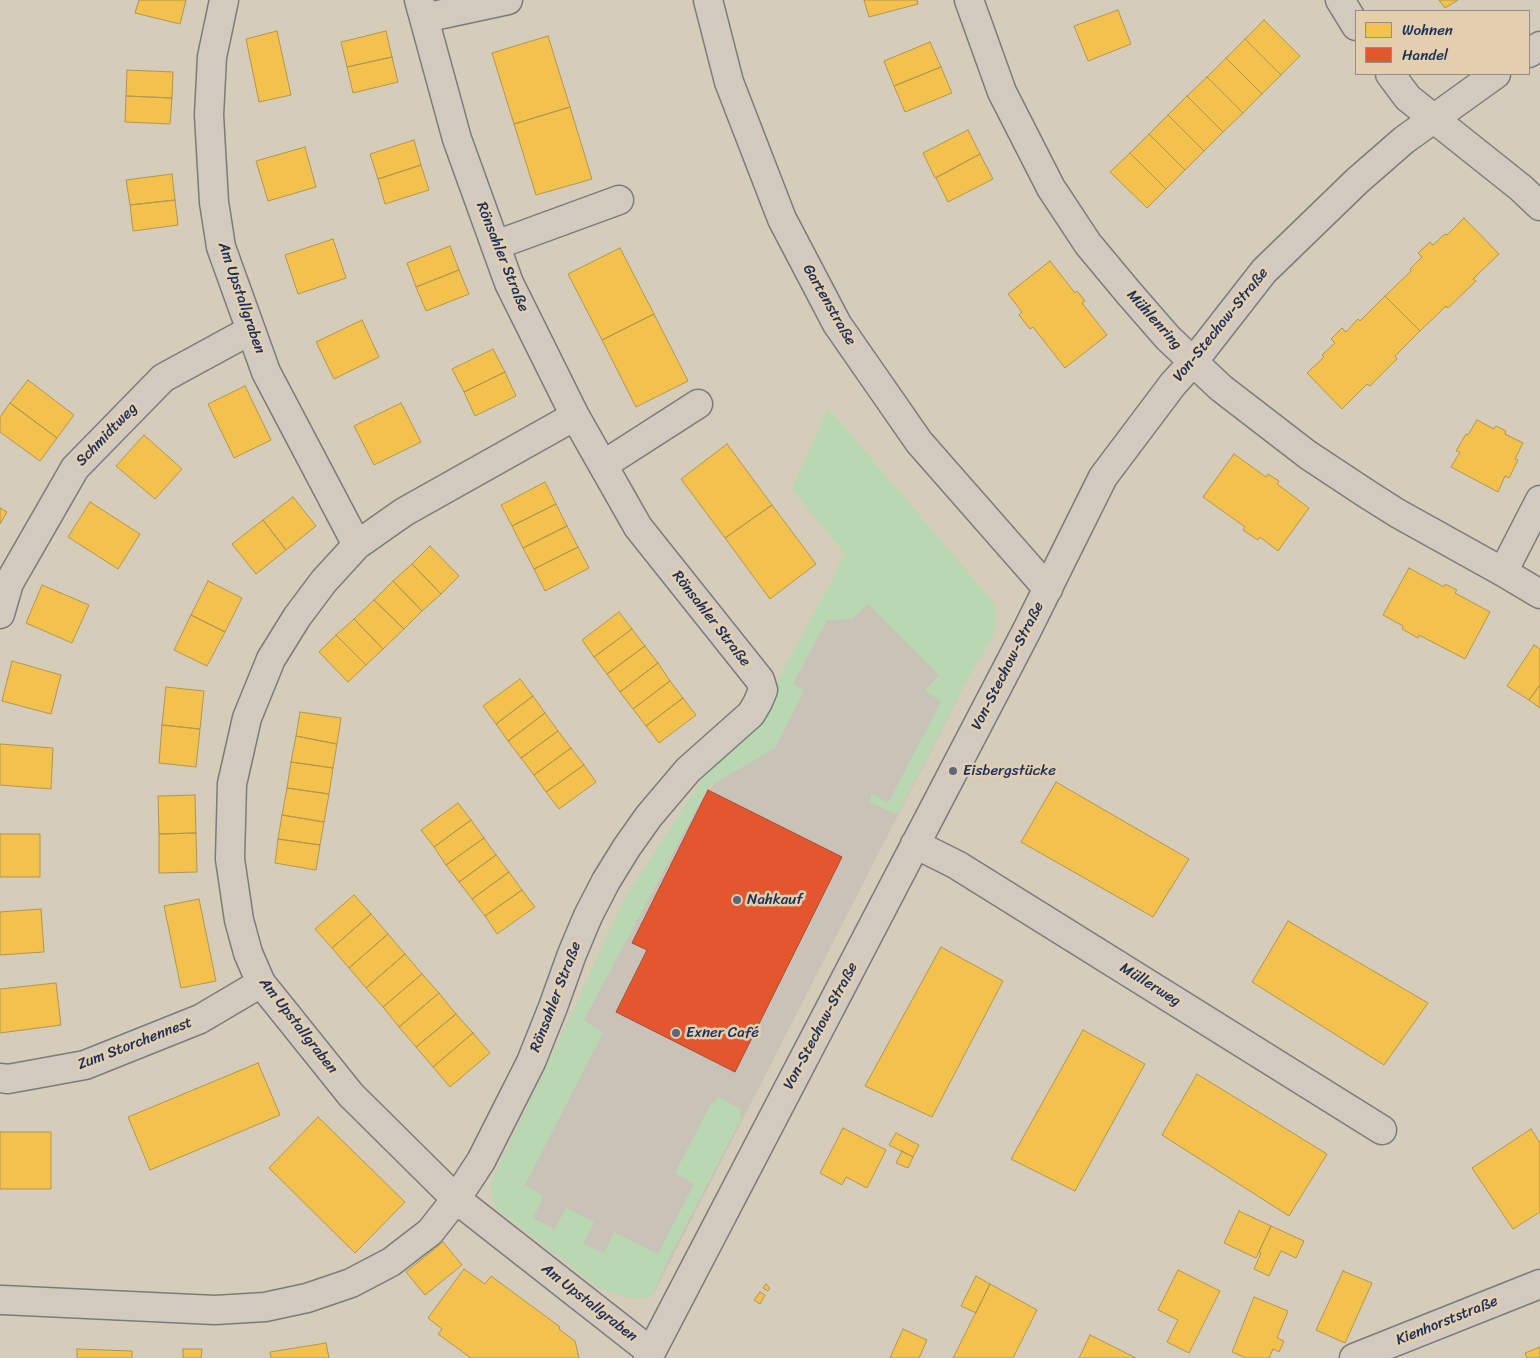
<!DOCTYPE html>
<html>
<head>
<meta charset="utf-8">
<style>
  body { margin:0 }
  #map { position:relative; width:1540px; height:1358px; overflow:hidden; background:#d6ccba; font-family:Sriracha,sans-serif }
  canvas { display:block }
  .legend { position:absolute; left:1355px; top:10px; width:175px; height:65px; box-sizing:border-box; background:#e3cfad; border:1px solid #938f8d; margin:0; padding:6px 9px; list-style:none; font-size:15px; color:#1b2f5e }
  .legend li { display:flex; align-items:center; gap:10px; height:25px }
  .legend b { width:25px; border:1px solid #938f8d }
</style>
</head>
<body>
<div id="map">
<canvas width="1540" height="1358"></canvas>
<ul class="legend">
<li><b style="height:14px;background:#f2c14e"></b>Wohnen</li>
<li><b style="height:14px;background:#e4572e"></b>Handel</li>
</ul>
</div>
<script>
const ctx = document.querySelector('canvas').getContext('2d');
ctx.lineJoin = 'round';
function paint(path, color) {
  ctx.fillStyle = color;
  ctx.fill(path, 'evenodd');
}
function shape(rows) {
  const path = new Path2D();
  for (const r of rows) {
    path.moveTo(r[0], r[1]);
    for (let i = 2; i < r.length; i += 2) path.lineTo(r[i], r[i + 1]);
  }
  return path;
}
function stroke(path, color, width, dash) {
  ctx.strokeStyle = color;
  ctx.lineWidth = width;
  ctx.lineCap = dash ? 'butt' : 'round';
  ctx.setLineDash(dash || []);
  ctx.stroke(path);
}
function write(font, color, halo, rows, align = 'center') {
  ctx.font = font + ' Sriracha,sans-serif';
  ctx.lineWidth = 5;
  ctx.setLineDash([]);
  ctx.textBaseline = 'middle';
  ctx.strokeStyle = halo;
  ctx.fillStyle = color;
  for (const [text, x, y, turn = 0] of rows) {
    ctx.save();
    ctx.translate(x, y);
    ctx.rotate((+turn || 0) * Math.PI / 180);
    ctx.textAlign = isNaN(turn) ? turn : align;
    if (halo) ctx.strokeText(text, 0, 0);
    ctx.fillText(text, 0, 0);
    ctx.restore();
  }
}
paint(shape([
  [833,578,968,678,652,1297,630,1298,602,1290,497,1209,491,1194,491,1182,576,1005,624,899,781,698]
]), '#c9c2b7');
paint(shape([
  [828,408,995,604,996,612,996,628,994,635,968,678,897,815,870,802,871,793,888,803,941,702,925,690,939,675,868,604,852,619,827,620,793,684,804,690,775,748,708,787,584,1020,603,1033,525,1185,544,1196,533,1218,555,1229,566,1208,594,1222,583,1244,604,1253,614,1232,658,1254,694,1184,675,1173,711,1104,719,1097,740,1109,741,1119,668,1260,652,1297,630,1298,602,1290,497,1209,491,1194,491,1182,576,1005,624,899,702,780,766,702,833,578,844,553,792,489]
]), '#b9d8b1');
const homes = shape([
  [139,0,186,0,180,24,135,13,139,0],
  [864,0,917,0,918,4,869,17,864,0],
  [1439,0,1458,0,1445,8,1439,0],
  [1118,10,1131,44,1088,61,1074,26,1118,10],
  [1264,20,1300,56,1281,75,1245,39,1264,20],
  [277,31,291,95,259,102,246,39,277,31],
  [386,31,392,57,347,67,341,42,386,31],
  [548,36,570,107,514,124,492,53,548,36],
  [1245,39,1281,75,1262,94,1226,58,1245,39],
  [930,42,941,67,894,86,884,61,930,42],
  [392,57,398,82,353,93,347,67,392,57],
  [1226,58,1262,94,1243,113,1207,77,1226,58],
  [941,67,952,93,905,112,894,86,941,67],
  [127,70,173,72,172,98,126,96,127,70],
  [1207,77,1243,113,1223,132,1187,96,1207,77],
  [126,96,172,98,170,124,125,122,126,96],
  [1187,96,1223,132,1204,151,1168,115,1187,96],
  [570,107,592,179,536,195,514,124,570,107],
  [1168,115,1204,151,1185,170,1149,134,1168,115],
  [968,130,980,154,935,178,923,153,968,130],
  [1149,134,1185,170,1166,189,1130,153,1149,134],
  [414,140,421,165,378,179,370,154,414,140],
  [305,147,316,187,268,201,256,161,305,147],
  [1130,153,1166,189,1147,208,1110,172,1130,153],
  [980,154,993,179,948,202,936,178,980,154],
  [421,165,429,190,385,204,378,179,421,165],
  [172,174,175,200,130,205,126,180,172,174],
  [175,200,178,225,133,231,130,205,175,200],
  [1464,218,1499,254,1473,279,1476,281,1448,308,1446,306,1420,331,1385,296,1411,271,1410,269,1422,257,1418,253,1430,242,1433,245,1445,234,1447,235,1464,218],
  [333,239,346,278,298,294,285,255,333,239],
  [450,246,459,270,416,287,407,263,450,246],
  [620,248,654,314,602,340,568,274,620,248],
  [1050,261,1075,293,1077,291,1085,301,1082,303,1107,335,1065,368,1033,327,1030,329,1019,315,1022,312,1008,294,1050,261],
  [459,270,469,294,426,311,416,287,459,270],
  [1385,296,1420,331,1395,356,1397,359,1370,386,1367,384,1342,409,1307,373,1324,357,1322,355,1335,343,1331,339,1342,328,1346,332,1358,319,1360,321,1385,296],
  [654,314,688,381,636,407,602,340,654,314],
  [362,320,379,357,334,379,316,342,362,320],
  [493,349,505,372,464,392,452,369,493,349],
  [505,372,516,396,475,416,464,392,505,372],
  [28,380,74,415,57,438,10,403,28,380],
  [245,386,271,440,234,458,208,404,245,386],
  [10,403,57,438,40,461,0,432,0,417,10,403],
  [401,403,421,442,374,465,354,426,401,403],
  [1477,420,1494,429,1496,426,1506,431,1505,434,1523,443,1515,459,1518,460,1509,478,1505,476,1498,492,1451,467,1460,452,1456,451,1466,434,1468,435,1477,420],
  [144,435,182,469,155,499,116,466,144,435],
  [727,444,772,505,725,538,681,479,727,444],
  [1234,454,1266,477,1268,474,1279,481,1277,484,1309,508,1278,551,1260,537,1258,540,1243,530,1245,527,1203,497,1234,454],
  [545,482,556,504,512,526,501,505,545,482],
  [293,497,316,526,286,550,263,520,293,497],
  [90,502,140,534,118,569,68,537,90,502],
  [556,504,567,526,523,548,512,526,556,504],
  [772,505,816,564,770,599,725,538,772,505],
  [0,508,7,512,0,524,0,508],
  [263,520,286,550,256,574,232,544,263,520],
  [567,526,578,547,534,569,523,548,567,526],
  [430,546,459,576,441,594,412,564,430,546],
  [578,547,589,568,545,591,534,569,578,547],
  [412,564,441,594,422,611,393,581,412,564],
  [1409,568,1444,587,1445,584,1457,590,1455,593,1490,612,1465,659,1419,635,1418,638,1402,629,1403,626,1383,615,1409,568],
  [208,581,242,598,225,632,191,615,208,581],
  [393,581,422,611,404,629,374,600,393,581],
  [42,585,89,605,72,643,26,623,42,585],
  [374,600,404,629,383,649,354,619,374,600],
  [619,612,632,629,594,657,582,640,619,612],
  [191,615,225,632,207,666,174,650,191,615],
  [354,619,383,649,366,665,336,635,354,619],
  [632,629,645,646,607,674,594,657,632,629],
  [336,635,366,665,348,682,319,652,336,635],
  [1534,645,1540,649,1540,685,1529,700,1507,686,1534,645],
  [645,646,658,663,620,692,607,674,645,646],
  [12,661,61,675,51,714,2,701,12,661],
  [658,663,670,681,633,709,620,692,658,663],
  [520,679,533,696,496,724,483,706,520,679],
  [670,681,683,698,646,726,633,709,670,681],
  [1540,685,1540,708,1529,700,1540,685],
  [166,687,204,691,200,729,162,725,166,687],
  [533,696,545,713,508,741,496,724,533,696],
  [683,698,696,715,659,743,646,726,683,698],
  [300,712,341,718,337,744,296,736,300,712],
  [545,713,558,731,521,758,508,741,545,713],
  [162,725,200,729,196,767,159,763,162,725],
  [558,731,571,748,534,775,521,758,558,731],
  [296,736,337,744,333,768,291,762,296,736],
  [0,744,53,748,51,789,0,785,0,744],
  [571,748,584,765,546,792,534,775,571,748],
  [291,762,333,768,329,794,287,788,291,762],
  [584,765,596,782,559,809,546,792,584,765],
  [1056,782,1189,859,1153,917,1021,842,1056,782],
  [287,788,329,794,324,822,282,815,287,788],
  [195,795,196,833,159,834,158,796,195,795],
  [458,803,471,820,434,847,421,830,458,803],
  [282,815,324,822,320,845,278,839,282,815],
  [471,820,484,838,446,865,434,847,471,820],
  [196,833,197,872,159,873,159,834,196,833],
  [0,834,40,834,40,877,0,877,0,834],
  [484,838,496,855,459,882,446,865,484,838],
  [278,839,320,845,316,870,275,863,278,839],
  [496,855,509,872,472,899,459,882,496,855],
  [509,872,522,890,485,916,472,899,509,872],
  [522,890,535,907,497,934,485,916,522,890],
  [354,895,371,914,332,948,315,929,354,895],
  [199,899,216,981,181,988,164,906,199,899],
  [41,909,44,952,0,955,0,912,41,909],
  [371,914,388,934,349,968,332,948,371,914],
  [1288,921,1428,1003,1384,1065,1252,982,1288,921],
  [388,934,405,954,366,988,349,968,388,934],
  [941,947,1003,981,932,1117,865,1086,941,947],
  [405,954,422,974,383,1007,366,988,405,954],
  [422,974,439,993,399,1027,383,1007,422,974],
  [56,983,61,1025,0,1033,0,989,56,983],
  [439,993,456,1014,416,1047,399,1027,439,993],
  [456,1014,473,1033,433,1067,416,1047,456,1014],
  [1083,1030,1145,1064,1075,1191,1011,1159,1083,1030],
  [473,1033,490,1053,450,1087,433,1067,473,1033],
  [258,1063,280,1115,150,1170,128,1117,258,1063],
  [1197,1074,1327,1154,1289,1216,1162,1135,1197,1074],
  [318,1117,405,1202,355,1253,269,1168,318,1117],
  [843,1128,886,1150,867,1188,846,1177,842,1185,820,1173,843,1128],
  [1531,1129,1540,1143,1540,1212,1513,1229,1472,1168,1531,1129],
  [0,1132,51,1132,51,1189,0,1189,0,1132],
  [896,1133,919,1145,913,1157,889,1145,896,1133],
  [902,1151,913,1157,908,1168,896,1163,902,1151],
  [1239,1211,1271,1226,1256,1258,1224,1243,1239,1211],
  [1271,1226,1304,1241,1296,1258,1281,1251,1269,1276,1254,1269,1261,1253,1259,1252,1271,1226],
  [443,1242,462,1265,425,1295,406,1272,443,1242],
  [464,1269,485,1284,491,1276,560,1327,559,1329,575,1341,579,1358,471,1358,438,1334,442,1329,428,1318,464,1269],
  [1178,1270,1220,1291,1189,1353,1167,1342,1178,1320,1158,1310,1178,1270],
  [1343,1271,1372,1283,1345,1343,1316,1330,1343,1271],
  [976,1276,990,1284,976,1313,961,1306,976,1276],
  [766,1284,770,1288,768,1291,763,1288,766,1284],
  [990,1284,1037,1310,1013,1358,953,1358,990,1284],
  [760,1292,765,1295,760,1304,754,1300,760,1292],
  [1254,1297,1288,1311,1277,1338,1284,1341,1279,1352,1273,1349,1269,1358,1246,1358,1232,1352,1254,1297],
  [903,1329,927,1340,919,1358,890,1358,903,1329],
  [1090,1335,1136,1358,1079,1358,1090,1335],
  [326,1343,329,1358,271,1358,270,1352,326,1343],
  [1540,1347,1540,1358,1527,1358,1525,1353,1540,1347],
  [77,1349,132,1351,132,1358,77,1358,77,1349],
  [183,1349,202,1349,201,1358,183,1358,183,1349]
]);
paint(homes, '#f2c14e');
stroke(homes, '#b29553', 1);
const shops = shape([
  [708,790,842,857,735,1072,616,1012,647,950,632,943,708,790]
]);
paint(shops, '#e4572e');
stroke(shops, '#a84b3c', 1);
const minor = shape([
  [224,0,212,57,209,115,214,202,221,247,266,372,357,545],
  [708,0,729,82,782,219,837,324,919,442,1048,589],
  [969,0,1002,92,1051,188,1088,244,1128,292,1168,338,1221,388,1308,455,1367,494,1397,513,1503,572,1540,500],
  [1340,0,1356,26],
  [424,18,508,0],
  [1529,53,1540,46],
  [1390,74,1408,98,1521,188,1540,206],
  [496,245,619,200],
  [575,416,404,512,357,545,324,581,297,617,271,659,247,718,232,784,230,859,239,920,248,953,261,983,351,1095,456,1199,651,1352],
  [603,465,698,404],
  [1503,572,1540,594],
  [0,614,9,583,75,468,163,378,251,330],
  [915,844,957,865,1382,1130],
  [0,1078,8,1079,85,1065,200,1019,261,983],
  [2,1300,215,1310,265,1307,307,1298,351,1283,391,1262,430,1232,456,1199,481,1161,531,1062,553,1007,572,954,588,916,606,881,627,847,649,816,688,770,751,714,758,702,763,690,760,680,638,527,575,416,509,283,457,139,419,0],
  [648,1358,1026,632,1103,477,1173,384,1193,362,1264,271,1357,181,1404,140,1496,74],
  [1354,1358,1540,1284]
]);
stroke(minor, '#7b7b7b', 31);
stroke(minor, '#d2cabe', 28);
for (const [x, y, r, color] of [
  [953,771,5,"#5c667e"],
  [737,900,5,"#5c667e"],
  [676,1033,5,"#5c667e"]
]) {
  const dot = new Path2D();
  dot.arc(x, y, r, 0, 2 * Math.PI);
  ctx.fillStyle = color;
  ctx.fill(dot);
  stroke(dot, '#e3cfad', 2);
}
write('15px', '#1b2f5e', '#e3cfad', [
  ["Rönsahler Straße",502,257,68],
  ["Am Upstallgraben",241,298,71],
  ["Gartenstraße",829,305,60],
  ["Mühlenring",1154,320,48],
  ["Von-Stechow-Straße",1221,325,-51],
  ["Schmidtweg",107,435,-46],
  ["Rönsahler Straße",711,619,52],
  ["Von-Stechow-Straße",1008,666,-63],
  ["Müllerweg",1150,985,32],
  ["Rönsahler Straße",556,997,-69],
  ["Am Upstallgraben",298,1026,52],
  ["Von-Stechow-Straße",821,1026,-62],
  ["Zum Storchennest",135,1044,-21],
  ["Am Upstallgraben",589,1303,38],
  ["Kienhorststraße",1447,1321,-22]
]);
write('15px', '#1b2f5e', '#e3cfad', [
  ["Eisbergstücke",963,771],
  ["Nahkauf",747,900],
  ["Exner Café",686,1033]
], 'left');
</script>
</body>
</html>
